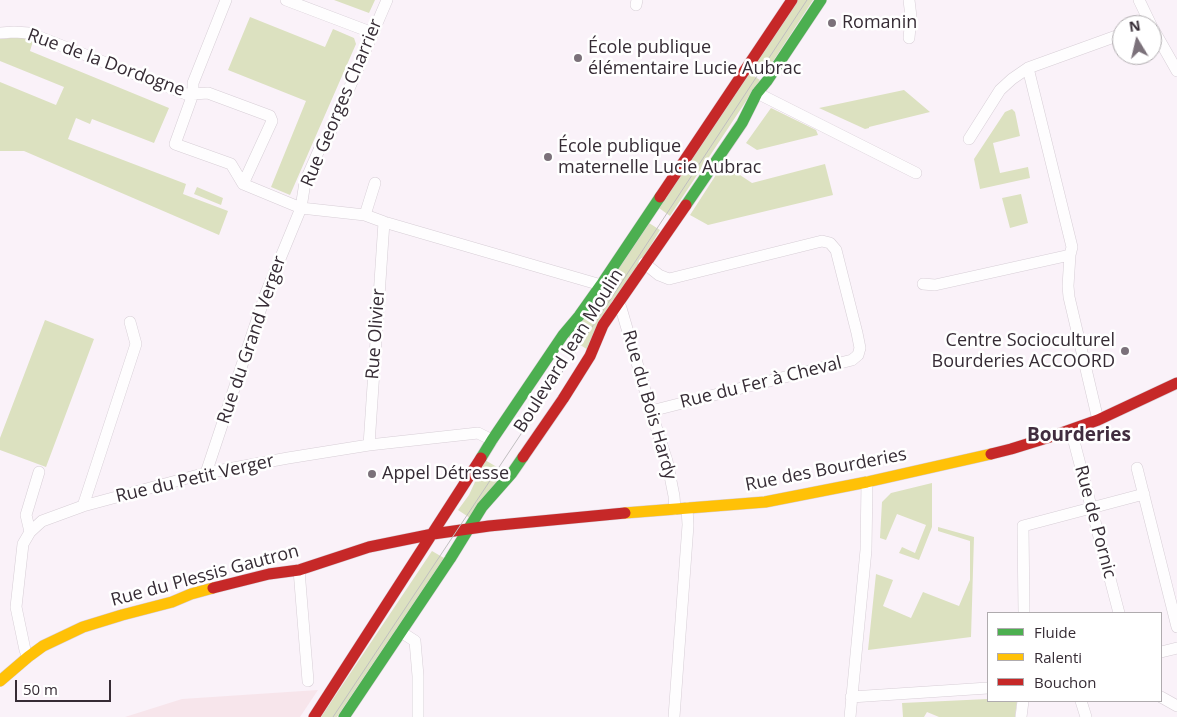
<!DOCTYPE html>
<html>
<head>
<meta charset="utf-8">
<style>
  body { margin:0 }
  #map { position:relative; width:1177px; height:717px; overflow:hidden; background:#faf2f9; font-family:"Open Sans",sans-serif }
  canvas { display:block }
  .legend { position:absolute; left:987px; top:612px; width:175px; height:90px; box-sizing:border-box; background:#fff; border:1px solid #afabae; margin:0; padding:6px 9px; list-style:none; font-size:15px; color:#362c35 }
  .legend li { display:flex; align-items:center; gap:10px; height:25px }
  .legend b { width:25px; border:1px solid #afabae }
  .north { position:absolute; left:1112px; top:15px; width:50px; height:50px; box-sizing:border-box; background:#fff; border:1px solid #afabae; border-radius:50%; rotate:351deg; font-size:14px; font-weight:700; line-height:20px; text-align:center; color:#362c35 }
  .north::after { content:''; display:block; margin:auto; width:18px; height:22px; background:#7b717a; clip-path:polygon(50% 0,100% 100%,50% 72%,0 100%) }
  .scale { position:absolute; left:15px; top:680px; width:96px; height:22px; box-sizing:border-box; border:2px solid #362c35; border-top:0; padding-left:6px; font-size:15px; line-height:18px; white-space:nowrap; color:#362c35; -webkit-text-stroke:4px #fff; paint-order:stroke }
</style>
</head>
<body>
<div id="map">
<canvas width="1177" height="717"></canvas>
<ul class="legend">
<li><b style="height:6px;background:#4caf50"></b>Fluide</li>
<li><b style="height:6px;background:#ffc107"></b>Ralenti</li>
<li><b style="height:6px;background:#c62828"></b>Bouchon</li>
</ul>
<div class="north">N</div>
<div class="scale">50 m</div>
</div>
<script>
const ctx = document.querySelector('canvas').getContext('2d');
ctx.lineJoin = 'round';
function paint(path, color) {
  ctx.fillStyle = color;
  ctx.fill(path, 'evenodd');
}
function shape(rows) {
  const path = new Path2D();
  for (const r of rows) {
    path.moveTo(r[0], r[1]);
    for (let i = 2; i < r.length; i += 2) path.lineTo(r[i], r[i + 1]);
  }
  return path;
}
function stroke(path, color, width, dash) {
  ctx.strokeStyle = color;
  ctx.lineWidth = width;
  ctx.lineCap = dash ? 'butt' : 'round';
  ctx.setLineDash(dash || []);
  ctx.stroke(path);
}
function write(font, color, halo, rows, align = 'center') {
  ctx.font = font + ' "Open Sans",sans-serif';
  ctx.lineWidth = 5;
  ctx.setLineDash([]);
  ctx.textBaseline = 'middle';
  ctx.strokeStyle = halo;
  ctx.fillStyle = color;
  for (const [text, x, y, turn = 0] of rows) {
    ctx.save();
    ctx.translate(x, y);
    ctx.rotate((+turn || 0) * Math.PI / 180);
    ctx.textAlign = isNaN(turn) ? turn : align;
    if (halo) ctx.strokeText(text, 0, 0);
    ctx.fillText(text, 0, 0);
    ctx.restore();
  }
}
paint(shape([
  [318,690,300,717,125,717,182,699]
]), '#f7e5eb');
paint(shape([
  [334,0,375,0,369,13],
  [797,0,813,0,764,75,752,68],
  [250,17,325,47,333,29,354,38,356,44,290,195,271,187,306,101,228,70],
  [20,37,33,41,30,51,169,108,154,143,92,119,90,124,76,118,68,139,186,184,183,194,228,211,219,235,24,151,0,151,0,82,56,105,64,87,0,61,0,39],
  [749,73,760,80,670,216,659,208],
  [904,90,930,112,869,127,869,128,865,129,819,108],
  [771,108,816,130,818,135,757,150,746,143],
  [1012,109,1015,112,1020,136,993,143,1000,173,1028,167,1030,178,980,189,974,159,1005,112],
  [723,164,735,172,739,167,743,170,740,175,752,183,825,164,833,195,708,225,690,215],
  [197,187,223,198,221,205,194,194],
  [1021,194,1028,223,1010,228,1002,198],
  [649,223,660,230,588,350,567,336],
  [45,320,94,339,46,467,0,450,0,438],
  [485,460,507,473,470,518,458,510,469,495],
  [932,483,932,527,919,560,899,553,902,547,915,553,926,525,897,514,886,540,880,538,882,502,891,493],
  [938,527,974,537,971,637,868,650,876,574,893,580,883,606,911,618,923,592,959,606,970,580,970,541,938,531],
  [432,551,444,558,337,717,321,717],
  [988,699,988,701,1017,701,1015,717,939,717,927,712,924,717,903,717,902,703]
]), '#dce1c0');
const street = shape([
  [226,0,193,83,193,94,208,93,270,116,272,121,243,184],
  [286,0,373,33],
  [1139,0,1151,25],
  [636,5,637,0],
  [1152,27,1177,71],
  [0,33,14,32,29,33,186,94,193,94,175,144,231,164,243,184,301,208,365,215,384,222,601,285],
  [909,38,911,17,909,0],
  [1028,68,1072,247,1070,255,1068,286,1069,297,1098,420],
  [757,93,916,173],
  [969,139,1000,90,1012,79,1028,68,1122,34],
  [365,215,375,183],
  [644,263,659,275,669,279,822,241,830,243,836,250,857,333,860,348,858,355,852,360,651,411],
  [923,284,935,285,1070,255],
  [617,304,621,308,651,411,667,461,674,496,675,509],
  [1071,430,1119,613],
  [369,445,384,222],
  [1137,468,1177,627],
  [206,473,266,293,301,208,305,182,319,150,328,138,387,0],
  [83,506,136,344,130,322],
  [30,532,26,515,39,472],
  [299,570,308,681],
  [1024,613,1023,526,1144,494],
  [401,632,415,641,418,676,418,717],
  [1161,652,1177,648],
  [28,657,25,650,16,607,23,544,30,532,42,521,83,506,206,473,288,458,369,445,478,433,492,440],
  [851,697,988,688],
  [1161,697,1177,706],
  [1081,701,1086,717],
  [674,717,688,525,687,508],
  [850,717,866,550,867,482],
  [1021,717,1023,701]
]);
const fast = shape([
  [686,205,742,123,757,93,767,81,821,0],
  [481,458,492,440,563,335,579,316,601,285,660,197],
  [344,717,450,559,482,507,512,473,523,457]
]);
const slow = shape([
  [625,513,765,502,867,482,991,454],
  [0,681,28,657,43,646,83,627,122,615,172,602,191,594,213,588]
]);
const jam = shape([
  [660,197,792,0],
  [991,454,1011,449,1053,436,1098,420,1177,383],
  [523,457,563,399,590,356,603,325,686,205],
  [213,588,269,574,299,570,369,547,433,534,489,526,625,513],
  [314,717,481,458]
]);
stroke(street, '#d7ced6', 12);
stroke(fast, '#d7ced6', 12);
stroke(slow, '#d7ced6', 12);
stroke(jam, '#d7ced6', 12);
stroke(street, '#fefdfe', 11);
stroke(fast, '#4caf50', 11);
stroke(slow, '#ffc107', 11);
stroke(jam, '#c62828', 11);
stroke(shape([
  [333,717,610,300,807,0]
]), '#c0bec0', 1);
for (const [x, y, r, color] of [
  [832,23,5,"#7b717a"],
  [578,58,5,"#7b717a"],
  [548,157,5,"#7b717a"],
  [1125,351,5,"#7b717a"],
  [372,474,5,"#7b717a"]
]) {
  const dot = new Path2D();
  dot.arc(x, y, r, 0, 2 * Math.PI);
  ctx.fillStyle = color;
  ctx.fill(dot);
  stroke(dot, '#fff', 2);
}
write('18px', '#362c35', '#fff', [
  ["Romanin",842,23],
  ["École publique",588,48],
  ["élémentaire Lucie Aubrac",588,69],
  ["École publique",558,147],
  ["maternelle Lucie Aubrac",558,168],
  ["Centre Socioculturel",1115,341,"right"],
  ["Bourderies ACCOORD",1115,362,"right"],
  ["Appel Détresse",382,474]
], 'left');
write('18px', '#362c35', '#fff', [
  ["Rue de la Dordogne",106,63,20],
  ["Rue Georges Charrier",342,103,-67],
  ["Rue Olivier",376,334,-86],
  ["Rue du Grand Verger",252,340,-71],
  ["Boulevard Jean Moulin",569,351,-58],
  ["Rue du Fer à Cheval",761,383,-14],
  ["Rue du Bois Hardy",649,405,74],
  ["Rue des Bourderies",826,470,-11],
  ["Rue du Petit Verger",195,479,-13],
  ["Rue de Pornic",1095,522,75],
  ["Rue du Plessis Gautron",205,576,-15]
]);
write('bold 19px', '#412d3f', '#fff', [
  ["Bourderies",1079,436]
]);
</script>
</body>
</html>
